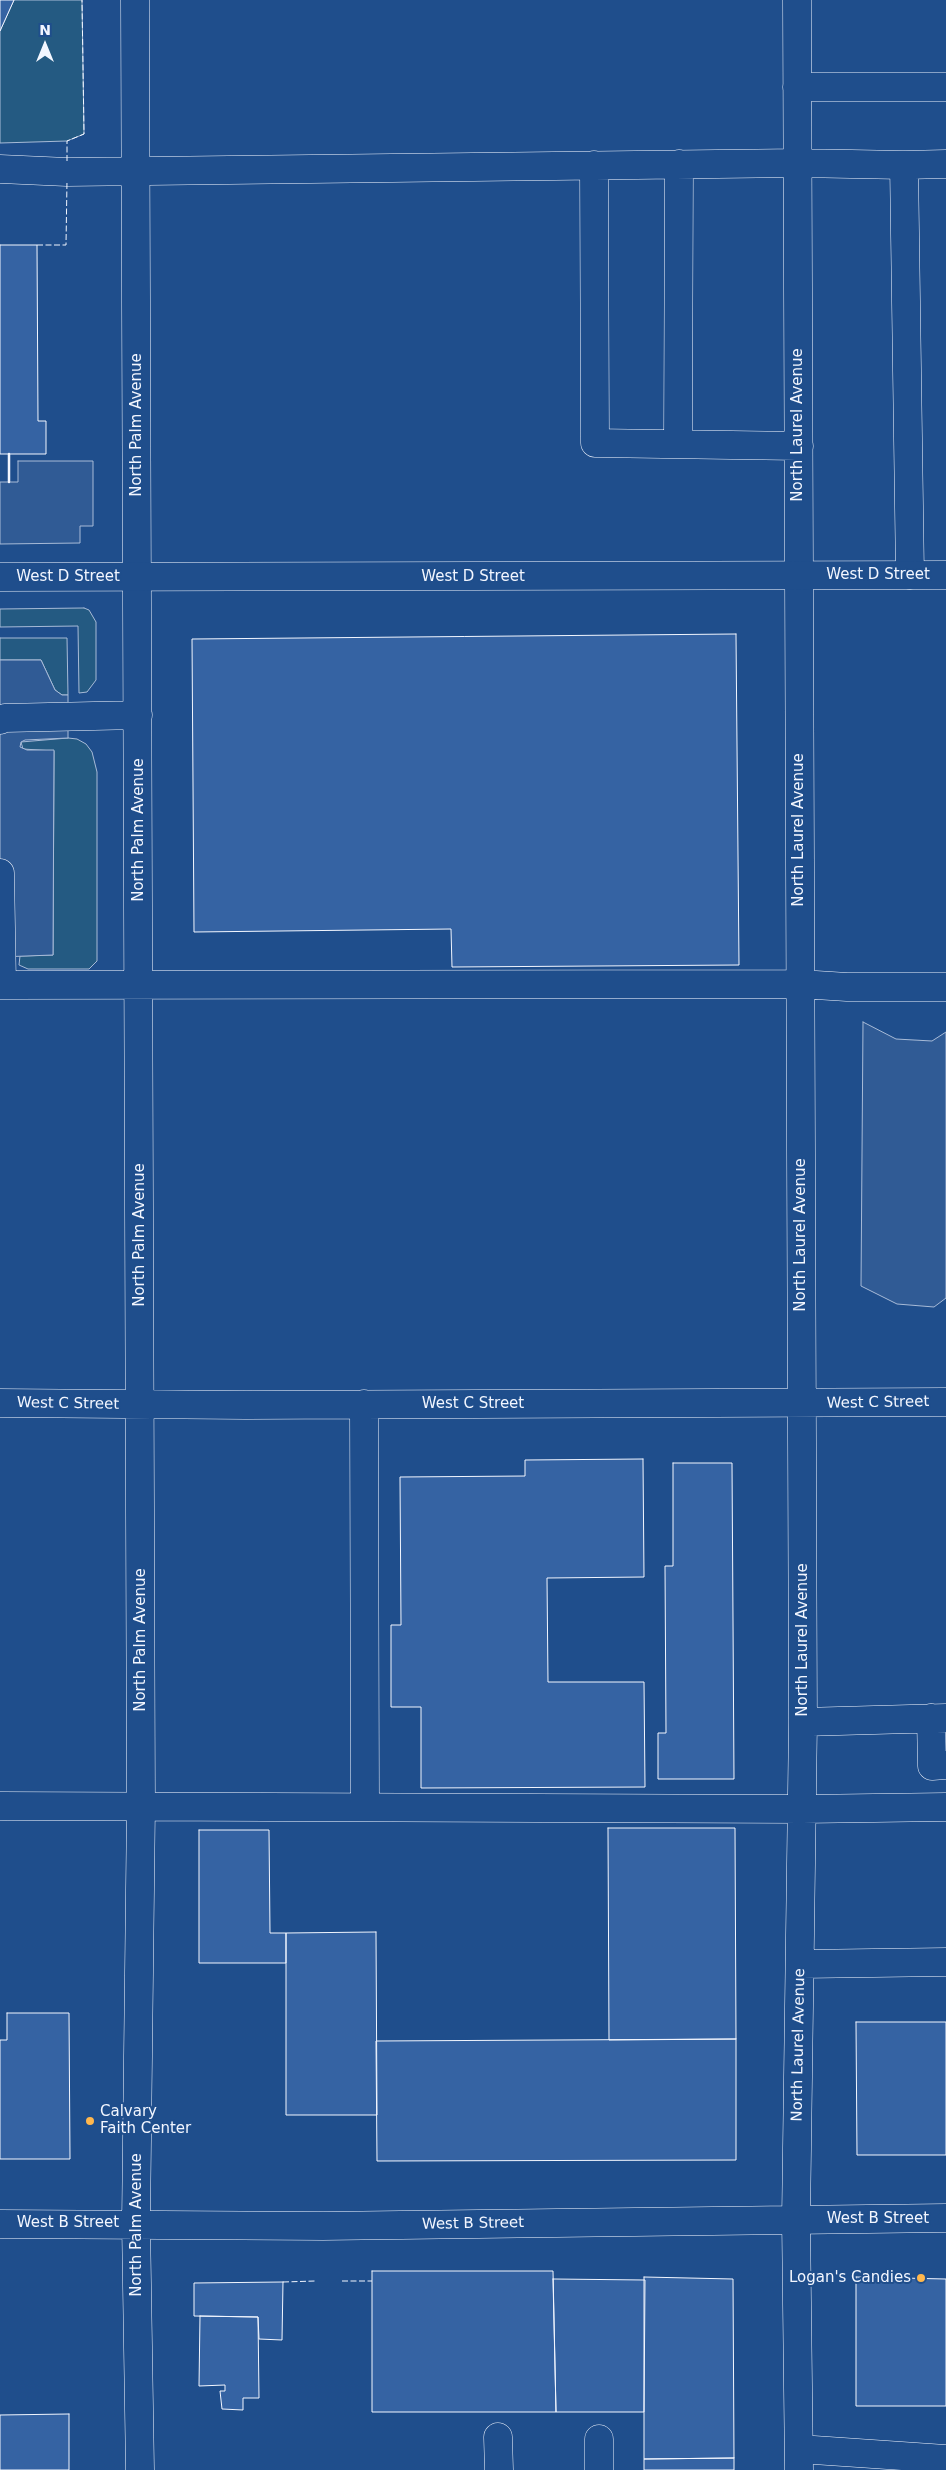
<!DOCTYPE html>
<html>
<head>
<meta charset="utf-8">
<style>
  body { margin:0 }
  #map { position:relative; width:946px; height:2470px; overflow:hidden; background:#1f4e8c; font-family:"DejaVu Sans",sans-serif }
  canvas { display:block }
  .north { position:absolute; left:20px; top:20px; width:50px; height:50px; -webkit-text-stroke:4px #1f4e8c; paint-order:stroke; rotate:0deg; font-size:14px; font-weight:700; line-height:20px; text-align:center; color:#f2f6ff }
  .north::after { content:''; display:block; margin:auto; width:18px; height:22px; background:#f2f6ff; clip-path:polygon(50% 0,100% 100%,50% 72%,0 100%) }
</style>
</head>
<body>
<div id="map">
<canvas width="946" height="2470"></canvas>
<div class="north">N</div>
</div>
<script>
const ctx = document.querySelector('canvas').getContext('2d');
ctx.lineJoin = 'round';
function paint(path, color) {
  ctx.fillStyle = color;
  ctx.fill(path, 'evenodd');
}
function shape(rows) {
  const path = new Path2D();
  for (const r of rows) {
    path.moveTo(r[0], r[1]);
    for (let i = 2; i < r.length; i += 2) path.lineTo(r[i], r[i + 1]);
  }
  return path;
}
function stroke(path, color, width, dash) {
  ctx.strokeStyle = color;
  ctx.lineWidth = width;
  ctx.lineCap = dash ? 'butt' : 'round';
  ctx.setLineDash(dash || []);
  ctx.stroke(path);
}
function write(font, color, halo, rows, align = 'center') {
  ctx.font = font + ' "DejaVu Sans",sans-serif';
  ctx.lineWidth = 4;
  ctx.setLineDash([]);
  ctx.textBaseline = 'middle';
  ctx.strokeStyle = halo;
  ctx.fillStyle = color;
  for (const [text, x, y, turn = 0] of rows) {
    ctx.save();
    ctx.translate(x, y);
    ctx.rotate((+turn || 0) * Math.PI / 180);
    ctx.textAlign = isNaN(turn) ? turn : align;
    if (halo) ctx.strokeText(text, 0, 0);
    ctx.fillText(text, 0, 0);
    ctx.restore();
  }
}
const green = shape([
  [14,0,82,0,84,134,67,141,0,143,0,31,14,0],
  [84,608,89,610,96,622,96,680,87,692,79,693,78,626,0,627,0,609,84,608],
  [0,638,67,638,68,695,62,695,55,690,41,660,0,660,0,638],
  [68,738,77,739,86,744,92,752,97,772,97,961,89,969,28,969,19,965,20,956,53,955,54,751,23,749,21,742,68,738]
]);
paint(green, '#245a82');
stroke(green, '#a8bbd7', 1);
const parking = shape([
  [18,461,93,461,93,526,80,526,80,543,0,544,0,482,18,482,18,461],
  [0,660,41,660,55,690,62,695,68,695,68,738,25,740,21,742,20,747,27,750,54,750,53,955,0,957,0,660],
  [863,1022,896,1039,932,1041,946,1032,946,1298,934,1307,897,1304,861,1286,863,1022]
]);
paint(parking, '#305b95');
stroke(parking, '#a8bbd7', 1);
const building = shape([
  [0,0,14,0,0,31,0,0],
  [0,245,37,245,38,421,46,421,46,454,0,454,0,245],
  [736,634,739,965,452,967,451,929,194,932,192,639,736,634],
  [643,1459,644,1577,547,1578,548,1682,644,1682,645,1787,421,1788,421,1707,391,1707,391,1625,401,1625,400,1477,525,1476,525,1460,643,1459],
  [673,1463,732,1463,734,1779,658,1779,658,1733,666,1733,665,1566,673,1566,673,1463],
  [608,1828,735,1828,736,2039,609,2040,608,1828],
  [199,1830,269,1830,270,1933,286,1933,286,1963,199,1963,199,1830],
  [376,1932,377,2115,286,2115,286,1933,376,1932],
  [7,2013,69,2013,70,2159,0,2159,0,2040,7,2040,7,2013],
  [856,2022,946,2022,946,2155,857,2155,856,2022],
  [736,2039,736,2160,377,2161,376,2041,736,2039],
  [372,2271,553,2271,556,2412,372,2412,372,2271],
  [644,2277,733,2279,734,2458,644,2459,644,2277],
  [856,2277,946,2279,946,2406,856,2406,856,2277],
  [553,2279,645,2280,644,2412,556,2412,553,2279],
  [283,2282,282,2340,259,2339,258,2317,194,2316,194,2283,283,2282],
  [200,2316,258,2317,259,2398,243,2398,243,2410,222,2409,220,2391,225,2391,225,2385,199,2386,200,2316],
  [69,2414,69,2470,0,2470,0,2415,69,2414],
  [734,2458,734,2470,644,2470,644,2459,734,2458]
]);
paint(building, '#3563a3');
stroke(building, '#f2f6ff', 1);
const minor = shape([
  [135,0,141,1806,136,2223,140,2470],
  [797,0,803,1722,796,2219,799,2470],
  [797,87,946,87],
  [594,165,595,443,799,446],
  [0,169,67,172,798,163,904,165],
  [678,444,679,164],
  [910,575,904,165,946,164],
  [0,720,5,718,138,715],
  [0,873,2,985],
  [0,985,800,984,847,987,946,987],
  [0,1403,246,1405,946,1402],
  [364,1404,365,1807],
  [931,1718,932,1766,946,1765],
  [803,1722,946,1718],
  [0,1806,803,1809,946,1807],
  [801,1964,946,1962],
  [0,2224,323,2226,946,2218],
  [498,2437,499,2470],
  [599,2439,599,2470],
  [799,2449,946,2459]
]);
const major = shape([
  [0,577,946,575]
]);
stroke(minor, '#f2f6ff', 29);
stroke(major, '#f2f6ff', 29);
stroke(minor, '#1f4e8c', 28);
stroke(major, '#1f4e8c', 28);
stroke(shape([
  [67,161,67,141,84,134,82,0],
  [37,245,66,245,67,181],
  [342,2281,372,2281],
  [283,2282,315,2281]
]), '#f2f6ff', 1, [6, 2.5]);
stroke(shape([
  [9,454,9,482]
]), '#f2f6ff', 2.5);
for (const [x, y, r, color] of [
  [90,2121,5,"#ffb74d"],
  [921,2278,5,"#ffb74d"]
]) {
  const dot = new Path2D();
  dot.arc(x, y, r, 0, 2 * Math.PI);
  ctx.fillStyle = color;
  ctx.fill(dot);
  stroke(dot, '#1f4e8c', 2);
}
write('15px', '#f2f6ff', '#1f4e8c', [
  ["North Palm Avenue",137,425,-90],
  ["North Laurel Avenue",798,425,-90],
  ["West D Street",878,575],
  ["West D Street",68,577],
  ["West D Street",473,577],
  ["North Palm Avenue",139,830,-90],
  ["North Laurel Avenue",799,830,-90],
  ["North Palm Avenue",140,1235,-90],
  ["North Laurel Avenue",801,1235,-90],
  ["West C Street",878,1403,-1],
  ["West C Street",68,1404,1],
  ["West C Street",473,1404],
  ["North Palm Avenue",141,1640,-90],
  ["North Laurel Avenue",803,1640,-90],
  ["North Laurel Avenue",799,2045,-89],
  ["West B Street",878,2219],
  ["West B Street",68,2223],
  ["West B Street",473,2224,-1],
  ["North Palm Avenue",137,2225,-90]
]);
write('15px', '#f2f6ff', '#1f4e8c', [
  ["Calvary",100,2112],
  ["Faith Center",100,2129],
  ["Logan's Candies",911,2278,"right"]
], 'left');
</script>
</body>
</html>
